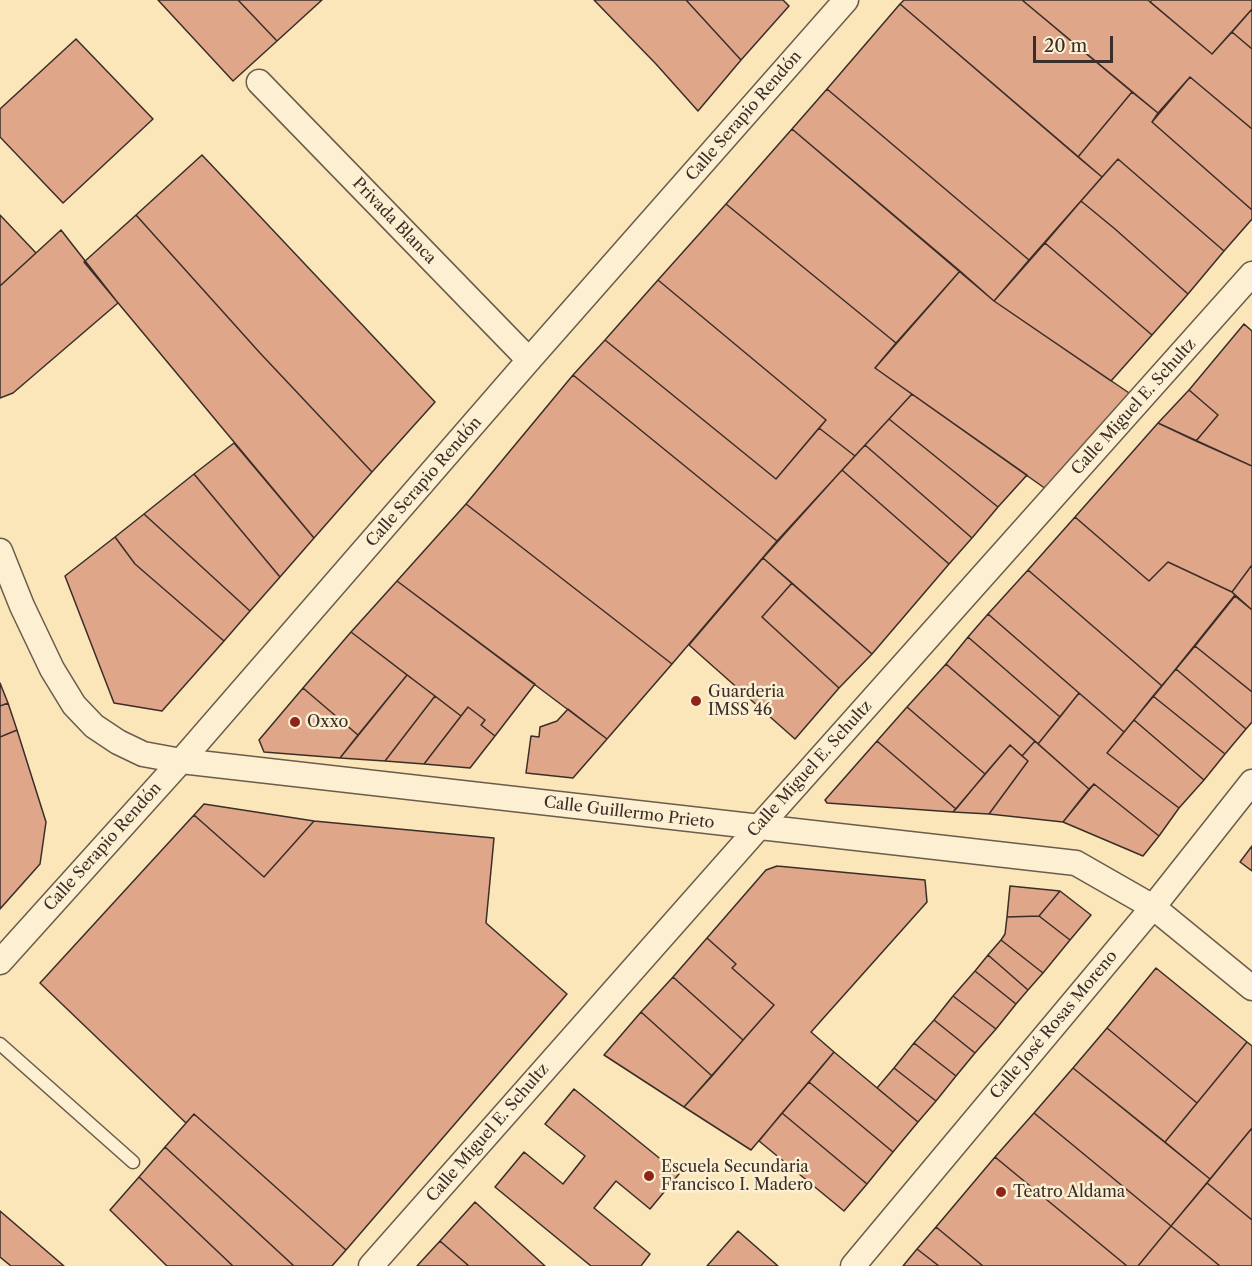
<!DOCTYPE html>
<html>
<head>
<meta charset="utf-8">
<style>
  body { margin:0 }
  #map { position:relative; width:1252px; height:1266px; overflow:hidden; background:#fae6b9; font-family:"Libre Caslon Text",serif }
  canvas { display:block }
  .scale { position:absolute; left:1033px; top:36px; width:80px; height:27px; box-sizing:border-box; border:3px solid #3b2e28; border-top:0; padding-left:8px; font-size:18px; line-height:21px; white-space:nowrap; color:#3b2e28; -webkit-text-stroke:4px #fcefd2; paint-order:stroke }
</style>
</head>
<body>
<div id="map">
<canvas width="1252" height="1266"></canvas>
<div class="scale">20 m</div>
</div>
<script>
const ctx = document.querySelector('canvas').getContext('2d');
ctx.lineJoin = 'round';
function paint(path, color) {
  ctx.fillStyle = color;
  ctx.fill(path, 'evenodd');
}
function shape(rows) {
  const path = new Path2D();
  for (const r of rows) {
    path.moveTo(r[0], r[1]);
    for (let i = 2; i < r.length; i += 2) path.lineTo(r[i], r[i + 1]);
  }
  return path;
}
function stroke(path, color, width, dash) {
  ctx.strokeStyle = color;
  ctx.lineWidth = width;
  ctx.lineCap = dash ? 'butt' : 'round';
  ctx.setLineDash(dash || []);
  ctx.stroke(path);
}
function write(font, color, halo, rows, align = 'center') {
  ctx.font = font + ' "Libre Caslon Text",serif';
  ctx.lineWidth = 5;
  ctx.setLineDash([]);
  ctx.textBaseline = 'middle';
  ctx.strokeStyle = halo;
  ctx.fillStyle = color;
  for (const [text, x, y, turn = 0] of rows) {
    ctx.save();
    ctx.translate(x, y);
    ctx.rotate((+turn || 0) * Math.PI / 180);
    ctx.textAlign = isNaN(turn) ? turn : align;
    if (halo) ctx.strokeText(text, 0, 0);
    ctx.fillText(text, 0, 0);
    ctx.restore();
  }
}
const building = shape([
  [158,0,238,0,277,41,233,81,158,0],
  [238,0,322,0,277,41,238,0],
  [594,0,686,0,741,60,698,111,656,64,594,0],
  [686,0,783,0,789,6,741,60,686,0],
  [904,0,1022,0,1132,92,1078,157,900,4,904,0],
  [1022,0,1148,0,1212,54,1232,32,1252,49,1252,129,1190,77,1158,113,1022,0],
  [1152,0,1252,0,1252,9,1212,54,1150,2,1152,0],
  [900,4,1102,177,1029,260,827,89,900,4],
  [1252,9,1252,49,1232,32,1252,9],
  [76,39,153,119,63,203,0,137,0,109,76,39],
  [1190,77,1252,129,1252,210,1152,122,1190,77],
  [827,89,1029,260,994,301,792,129,827,89],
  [1132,92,1158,113,1152,122,1252,210,1252,219,1224,251,1118,159,1102,177,1078,157,1132,92],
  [792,129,960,271,896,343,726,204,792,129],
  [202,155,435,402,372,472,260,353,136,215,202,155],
  [1118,159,1224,251,1188,294,1115,229,1081,201,1118,159],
  [1081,201,1115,229,1188,294,1152,335,1045,243,1081,201],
  [726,204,896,343,875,368,912,394,855,456,819,428,826,420,658,280,726,204],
  [0,215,36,253,0,286,0,215],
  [136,215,260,353,372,472,314,538,84,262,136,215],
  [61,230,118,303,13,393,0,398,0,286,61,230],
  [1045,243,1152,335,1111,381,994,301,1045,243],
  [960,271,994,301,1135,397,1053,494,875,368,960,271],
  [658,280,826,420,776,479,605,340,658,280],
  [1244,324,1252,331,1252,466,1196,441,1218,415,1189,390,1244,324],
  [605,340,776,479,819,428,855,456,777,541,573,375,605,340],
  [573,375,777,541,672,664,466,504,573,375],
  [1189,390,1218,415,1196,441,1158,423,1189,390],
  [912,394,1027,475,998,507,889,419,912,394],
  [889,419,998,507,972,538,865,445,889,419],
  [1158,423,1252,466,1252,565,1232,592,1168,562,1149,581,1075,517,1158,423],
  [234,443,314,538,280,577,194,474,234,443],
  [865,445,972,538,949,564,842,470,865,445],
  [842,470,949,564,872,654,763,558,842,470],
  [194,474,280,577,250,611,144,514,194,474],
  [466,504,672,664,607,739,397,581,466,504],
  [144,514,250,611,224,641,135,564,115,537,144,514],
  [1075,517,1149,581,1168,562,1232,592,1235,595,1162,686,1028,570,1075,517],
  [115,537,135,564,224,641,162,711,114,703,65,576,115,537],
  [763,558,792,583,762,617,839,688,795,739,689,645,763,558],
  [1252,565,1252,610,1232,592,1252,565],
  [1028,570,1162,686,1124,732,988,614,1028,570],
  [397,581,535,684,495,736,481,725,485,720,468,707,461,716,351,632,397,581],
  [792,583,872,654,839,688,762,617,792,583],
  [1235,596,1252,610,1252,692,1195,646,1235,596],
  [988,614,1079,693,1060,717,968,637,988,614],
  [351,632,407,675,358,735,303,688,351,632],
  [968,637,1060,717,1038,744,946,664,968,637],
  [1195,646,1252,692,1252,722,1246,729,1176,669,1195,646],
  [946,664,1035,741,1022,756,1010,745,985,774,907,707,946,664],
  [1176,669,1246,729,1225,754,1153,696,1176,669],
  [407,675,435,696,385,761,340,758,407,675],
  [0,683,8,703,0,706,0,683],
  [303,688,358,735,340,758,264,752,259,740,303,688],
  [1079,693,1124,732,1107,753,1179,808,1159,836,1094,784,1089,789,1038,744,1079,693],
  [435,696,461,716,424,764,385,761,435,696],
  [1153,696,1225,754,1204,780,1134,720,1153,696],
  [8,703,17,730,0,737,0,706,8,703],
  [468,707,485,720,481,725,495,736,470,768,424,764,468,707],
  [907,707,985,774,956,809,877,741,907,707],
  [568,709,607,739,573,778,526,773,531,736,539,737,540,727,557,721,568,709],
  [1134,720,1204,780,1179,808,1107,753,1134,720],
  [17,730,46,822,40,864,0,909,0,737,17,730],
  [877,741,956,809,953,812,827,803,825,800,877,741],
  [1035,741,1089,789,1063,822,989,814,1028,761,1022,756,1035,741],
  [1010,745,1028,761,989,814,953,812,1010,745],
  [1094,784,1159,836,1143,856,1063,822,1094,784],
  [204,804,314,821,264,877,194,815,204,804],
  [194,815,264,877,314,821,494,838,486,923,567,994,346,1250,194,1114,186,1123,40,983,194,815],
  [1252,846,1252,871,1240,862,1252,846],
  [777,866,925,880,927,902,811,1032,834,1052,751,1150,684,1107,774,1005,732,968,736,964,707,938,766,870,777,866],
  [1010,886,1060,891,1039,916,1007,917,1010,886],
  [1060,891,1091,915,1070,940,1039,916,1060,891],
  [1039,916,1070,940,1043,973,1001,940,1005,934,1007,917,1039,916],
  [707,938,736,964,732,968,774,1005,743,1040,673,977,707,938],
  [1001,940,1043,973,1028,990,988,955,1001,940],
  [988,955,1028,990,1016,1004,975,971,988,955],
  [1156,968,1247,1042,1197,1103,1107,1028,1156,968],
  [975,971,1016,1004,996,1029,953,996,975,971],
  [673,977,743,1040,712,1076,641,1012,673,977],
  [953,996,996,1029,975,1053,934,1020,953,996],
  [641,1012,712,1076,684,1107,604,1055,641,1012],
  [934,1020,975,1053,956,1076,914,1043,934,1020],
  [1107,1028,1197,1103,1165,1142,1073,1068,1107,1028],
  [1247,1042,1252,1046,1252,1128,1210,1179,1165,1142,1247,1042],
  [914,1043,956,1076,936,1101,894,1068,914,1043],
  [834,1052,918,1122,893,1152,809,1082,834,1052],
  [894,1068,936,1101,918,1122,877,1088,894,1068],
  [1073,1068,1210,1179,1171,1226,1034,1113,1073,1068],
  [809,1082,893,1152,867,1184,782,1113,809,1082],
  [574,1089,679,1174,650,1209,616,1181,594,1208,650,1254,641,1266,591,1266,495,1187,524,1152,563,1184,585,1156,545,1124,574,1089],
  [782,1113,867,1184,844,1211,759,1141,782,1113],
  [1034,1113,1171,1226,1138,1266,1127,1266,995,1157,1034,1113],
  [194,1114,346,1250,332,1266,294,1266,165,1147,194,1114],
  [1252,1128,1252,1220,1207,1183,1252,1128],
  [165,1147,294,1266,233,1266,139,1177,165,1147],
  [995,1157,1127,1266,983,1266,936,1227,995,1157],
  [139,1177,233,1266,167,1266,110,1210,139,1177],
  [1207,1183,1252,1220,1252,1266,1220,1266,1171,1226,1207,1183],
  [475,1202,545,1266,469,1266,440,1241,475,1202],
  [0,1211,64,1266,11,1266,0,1257,0,1211],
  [1171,1226,1220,1266,1138,1266,1171,1226],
  [936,1227,983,1266,939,1266,917,1249,936,1227],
  [738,1231,778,1266,707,1266,738,1231],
  [440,1241,469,1266,417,1266,440,1241],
  [917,1249,939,1266,903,1266,917,1249]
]);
paint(building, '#dfa68a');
stroke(building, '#3b2e28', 1.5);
const service = shape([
  [0,1044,133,1162]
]);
const minor = shape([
  [259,82,529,360],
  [0,551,22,606,52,669,74,705,94,726,118,742,143,754,181,761,1076,863,1153,907,1252,988],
  [0,962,181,761,529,360,846,0],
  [371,1266,758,828,1252,274],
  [853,1266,1153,907,1252,782]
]);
stroke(service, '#6b5c4c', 15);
stroke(minor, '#6b5c4c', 27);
stroke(service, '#fcefd2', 12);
stroke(minor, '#fcefd2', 24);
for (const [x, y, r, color] of [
  [696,701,6,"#8f2418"],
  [295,722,6,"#8f2418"],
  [649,1176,6,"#8f2418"],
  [1001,1192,6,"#8f2418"]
]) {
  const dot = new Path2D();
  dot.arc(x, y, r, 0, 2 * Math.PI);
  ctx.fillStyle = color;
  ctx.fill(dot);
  stroke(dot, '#fcefd2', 2);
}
write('16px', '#3b2e28', '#fcefd2', [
  ["Calle Serapio Rendón",744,116,-49],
  ["Privada Blanca",394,221,46],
  ["Calle Miguel E. Schultz",1134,407,-48],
  ["Calle Serapio Rendón",424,482,-49],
  ["Calle Miguel E. Schultz",810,769,-48],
  ["Calle Guillermo Prieto",629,813,7],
  ["Calle Serapio Rendón",103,847,-48],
  ["Calle José Rosas Moreno",1054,1025,-50],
  ["Calle Miguel E. Schultz",488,1133,-49]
]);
write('16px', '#3b2e28', '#fcefd2', [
  ["Guarderia",708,692],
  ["IMSS 46",708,710],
  ["Oxxo",307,722],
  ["Escuela Secundaria",661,1167],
  ["Francisco I. Madero",661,1185],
  ["Teatro Aldama",1013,1192]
], 'left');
</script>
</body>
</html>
